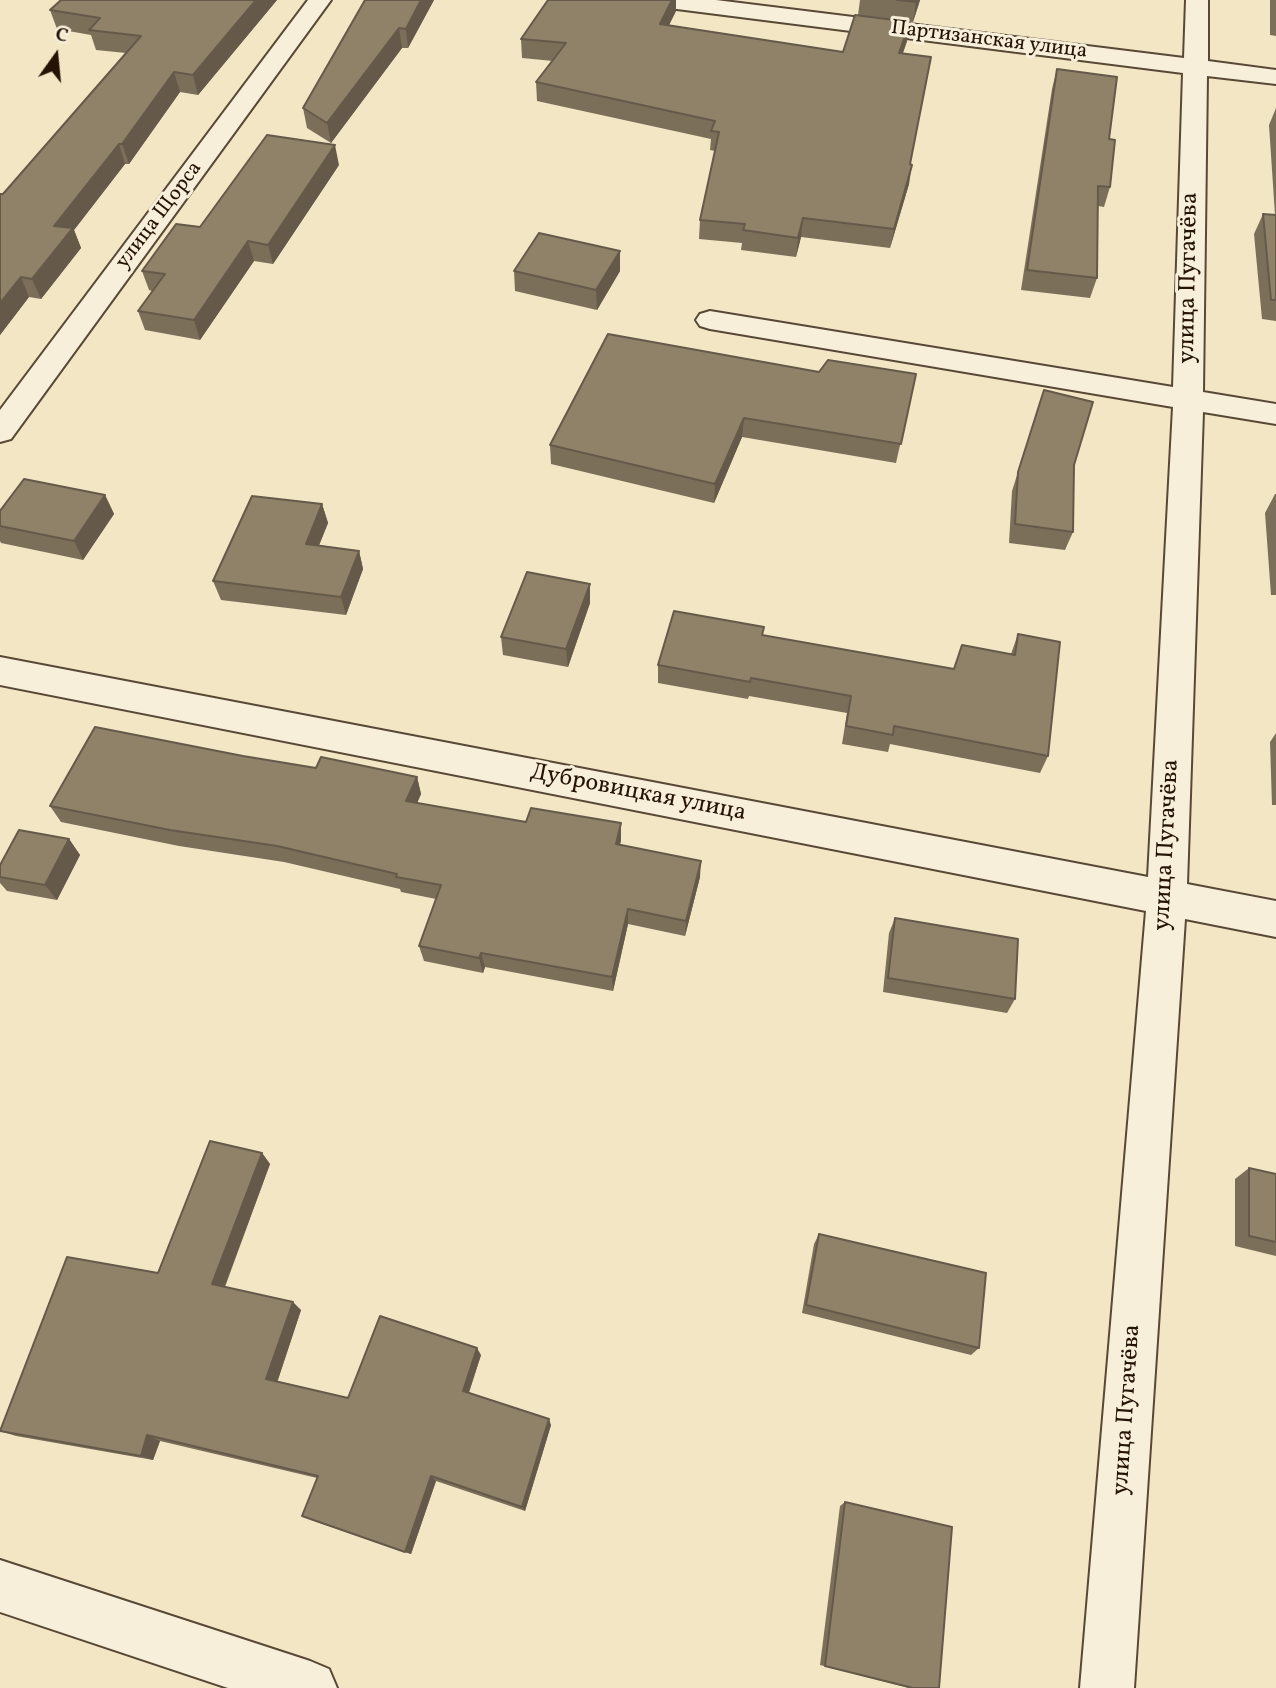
<!DOCTYPE html>
<html>
<head>
<meta charset="utf-8">
<style>
  body { margin:0 }
  #map { position:relative; width:1276px; height:1688px; overflow:hidden; background:#f3e6c5; font-family:Vollkorn,serif }
  canvas { display:block }
  .north { position:absolute; left:21px; top:21px; width:70px; height:70px; -webkit-text-stroke:5px #f7efd9; paint-order:stroke; rotate:15deg; font-size:19px; font-weight:700; line-height:28px; text-align:center; color:#251306 }
  .north::after { content:''; display:block; margin:auto; width:24px; height:32px; background:#251306; clip-path:polygon(50% 0,100% 100%,50% 72%,0 100%) }
</style>
</head>
<body>
<div id="map">
<canvas width="1276" height="1688"></canvas>
<div class="north">С</div>
</div>
<script>
const ctx = document.querySelector('canvas').getContext('2d');
ctx.lineJoin = 'round';
function shape(rows) {
  const path = new Path2D();
  for (const r of rows) {
    path.moveTo(r[0], r[1]);
    for (let i = 2; i < r.length; i += 2) path.lineTo(r[i], r[i + 1]);
  }
  return path;
}
function stroke(path, color, width, dash) {
  ctx.strokeStyle = color;
  ctx.lineWidth = width;
  ctx.lineCap = dash ? 'butt' : 'round';
  ctx.setLineDash(dash || []);
  ctx.stroke(path);
}
function paint(path, color) {
  ctx.fillStyle = color;
  ctx.fill(path, 'evenodd');
}
function write(font, color, halo, rows, align = 'center') {
  ctx.font = font + ' Vollkorn,serif';
  ctx.lineWidth = 6;
  ctx.setLineDash([]);
  ctx.textBaseline = 'middle';
  ctx.strokeStyle = halo;
  ctx.fillStyle = color;
  for (const [text, x, y, turn = 0] of rows) {
    ctx.save();
    ctx.translate(x, y);
    ctx.rotate((+turn || 0) * Math.PI / 180);
    ctx.textAlign = isNaN(turn) ? turn : align;
    if (halo) ctx.strokeText(text, 0, 0);
    ctx.fillText(text, 0, 0);
    ctx.restore();
  }
}
const minor = shape([
  [308,0,331,0,11,439,0,442,0,410,308,0],
  [650,0,716,0,1184,58,1186,0,1208,0,1208,61,1276,70,1276,84,1207,76,1203,392,1276,404,1276,424,1203,412,1187,884,1276,901,1276,937,1185,919,1134,1688,1080,1688,1146,911,0,685,0,657,1148,877,1173,407,710,329,700,326,696,320,700,314,710,311,1173,387,1183,73,661,7,653,5,650,0],
  [0,1560,310,1661,329,1669,337,1688,228,1688,0,1612,0,1560]
]);
stroke(minor, '#584836', 4);
paint(minor, '#f7efd9');
paint(shape([
  [61,0,277,0,198,95,180,92,129,164,125,164,74,230,81,248,41,299,29,297,0,335,0,194,3,194,126,53,96,50,91,35,57,29,50,10],
  [434,0,408,48,402,48,331,143,307,128,303,108],
  [860,0,920,0,913,22,858,15],
  [1270,0,1276,0,1276,36,1270,35],
  [676,11,669,25,843,52,907,41,903,53,910,164,909,184,890,248,801,237,796,257,741,250,742,243,699,239,700,220,715,151,710,150,711,139,537,101,536,82,553,61,522,58,521,39],
  [1057,69,1109,139,1110,187,1104,207,1098,206,1097,278,1090,298,1021,290,1052,89],
  [1276,108,1276,321,1262,319,1254,234,1263,214,1275,215,1269,125],
  [339,165,273,264,254,261,200,340,145,330,138,311,152,291,149,290,142,271,200,227],
  [620,251,620,271,597,310,515,291,514,271],
  [819,372,916,374,896,463,742,437,714,503,551,464,550,445],
  [1044,390,1074,465,1073,532,1065,550,1009,543,1012,491],
  [1275,494,1276,494,1276,595,1271,595,1265,513],
  [105,495,114,514,83,560,1,543,0,541,0,511],
  [322,504,328,523,319,545,359,551,363,569,346,615,221,600,213,581],
  [590,603,568,667,503,655,501,637],
  [1018,634,1048,756,1040,773,890,744,888,752,842,744,847,713,749,696,748,699,658,683,658,665,763,635,954,669,1011,654],
  [1276,733,1276,805,1272,805,1270,742],
  [243,756,316,768,417,777,421,794,417,803,526,822,621,823,621,840,620,845,700,877,685,936,628,924,613,991,485,967,483,973,424,961,419,946,436,899,401,892,400,889,284,862,179,846,61,822,50,806],
  [69,839,80,855,57,900,7,891,0,883,0,865],
  [895,918,1015,999,1007,1013,883,992,889,933],
  [262,1153,270,1164,225,1287,301,1310,277,1382,348,1398,481,1355,469,1393,551,1425,525,1511,436,1481,411,1554,311,1520,317,1478,160,1441,153,1460,16,1436,0,1431,158,1273],
  [1249,1168,1276,1174,1276,1256,1235,1246,1235,1179],
  [819,1234,979,1348,971,1355,802,1313,814,1244],
  [845,1502,939,1688,909,1688,820,1665,840,1506]
]), '#7c6f5a');
paint(shape([
  [256,0,277,0,198,95,193,75],
  [421,0,434,0,408,48,406,29],
  [672,0,676,0,676,11,660,43,660,24],
  [917,0,920,0,913,22,916,2],
  [910,22,907,41,896,72,899,53],
  [399,28,402,48,331,143,327,123],
  [174,72,180,92,129,164,122,144],
  [119,144,125,164,74,230,81,248,41,299,32,279,54,226],
  [335,145,339,165,273,264,268,245],
  [912,165,909,184,890,248,894,229],
  [803,218,801,237,796,257,798,238],
  [248,241,254,261,200,340,194,320],
  [620,251,620,271,597,310,596,290],
  [21,277,29,297,0,335,0,303],
  [744,418,742,437,714,503,715,484],
  [105,495,114,514,83,560,74,541],
  [322,504,328,523,312,563,306,544],
  [359,551,363,569,346,615,341,597],
  [590,584,590,603,568,667,566,649],
  [417,777,421,794,411,817,406,801],
  [621,823,621,840,616,860,616,844],
  [69,839,80,855,57,900,45,885],
  [701,861,700,877,685,936,686,921],
  [628,909,628,924,613,991,612,977],
  [481,953,485,967,483,973,479,958],
  [262,1153,270,1164,222,1293,212,1284],
  [293,1302,301,1310,276,1386,266,1379],
  [477,1348,481,1355,467,1397,463,1391],
  [549,1419,551,1425,525,1511,522,1507],
  [147,1435,160,1441,153,1460,141,1456],
  [431,1476,436,1481,411,1554,405,1552]
]), '#655a4a');
const building = shape([
  [61,0,256,0,193,75,174,72,122,144,119,144,54,226,73,228,32,279,21,277,0,303,0,194,3,194,141,36,89,30,100,18,50,10,61,0],
  [365,0,421,0,406,29,399,28,327,123,303,108,365,0],
  [548,0,672,0,660,24,843,52,855,15,910,22,899,53,931,57,910,164,912,165,894,229,803,218,798,238,743,230,745,224,700,220,719,132,711,131,715,121,536,82,566,43,521,39,548,0],
  [897,0,917,0,916,2,897,0],
  [1057,69,1117,77,1109,139,1115,140,1110,187,1098,186,1097,278,1027,270,1057,69],
  [267,135,335,145,268,245,248,241,194,320,138,311,165,274,142,271,176,224,200,227,267,135],
  [1263,214,1276,215,1276,300,1271,300,1263,214],
  [539,233,620,251,596,290,514,271,539,233],
  [608,334,819,372,828,360,916,374,901,444,744,418,715,484,550,445,608,334],
  [1044,390,1093,402,1074,465,1073,532,1015,524,1018,472,1044,390],
  [24,479,105,495,74,541,0,526,0,511,24,479],
  [252,496,322,504,306,544,359,551,341,597,213,581,252,496],
  [527,572,590,584,566,649,501,637,527,572],
  [674,611,764,627,762,635,954,669,962,645,1015,655,1018,634,1060,642,1048,756,894,726,893,735,846,726,851,696,751,678,750,682,658,665,674,611],
  [95,727,243,756,316,768,321,757,417,777,406,801,526,822,531,808,621,823,616,844,701,861,686,921,628,909,612,977,481,953,479,958,419,946,441,885,396,877,397,874,277,846,170,830,50,806,95,727],
  [19,830,69,839,45,885,0,877,0,865,19,830],
  [895,918,1018,939,1015,999,888,978,895,918],
  [210,1141,262,1153,212,1284,293,1302,266,1379,348,1398,380,1316,477,1348,463,1391,549,1419,522,1507,431,1476,405,1552,302,1516,318,1476,147,1435,141,1456,0,1431,67,1257,158,1273,210,1141],
  [1249,1168,1276,1174,1276,1242,1249,1236,1249,1168],
  [819,1234,986,1273,979,1348,806,1305,819,1234],
  [845,1502,952,1527,939,1688,913,1688,825,1666,845,1502]
]);
paint(building, '#908169');
stroke(building, '#655a4a', 2);
write('21px', '#251306', '#f7efd9', [
  ["Партизанская улица",989,41,7],
  ["улица Щорса",160,216,-53]
]);
write('24px', '#251306', '#f7efd9', [
  ["улица Пугачёва",1190,278,-89],
  ["Дубровицкая улица",638,794,11],
  ["улица Пугачёва",1168,845,-87],
  ["улица Пугачёва",1128,1410,-86]
]);
</script>
</body>
</html>
